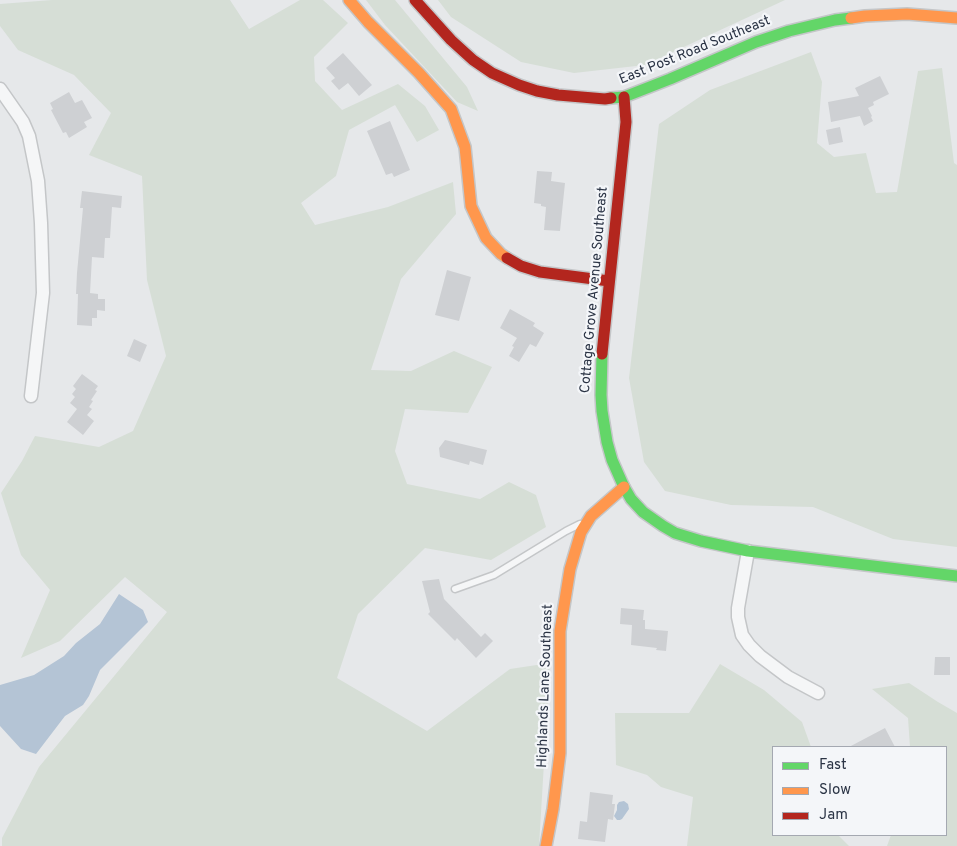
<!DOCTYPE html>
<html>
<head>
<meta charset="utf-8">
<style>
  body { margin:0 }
  #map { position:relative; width:957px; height:846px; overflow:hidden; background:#e6e8ea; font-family:Overpass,sans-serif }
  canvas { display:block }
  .legend { position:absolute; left:772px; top:746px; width:175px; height:90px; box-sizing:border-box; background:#f4f6f9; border:1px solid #a4a8b1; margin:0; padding:6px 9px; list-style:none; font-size:15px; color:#2b3445 }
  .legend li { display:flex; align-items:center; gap:10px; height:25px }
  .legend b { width:25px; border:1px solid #a4a8b1 }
</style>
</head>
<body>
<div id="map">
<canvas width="957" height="846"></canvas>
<ul class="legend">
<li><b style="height:6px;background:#63d668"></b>Fast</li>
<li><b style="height:6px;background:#ff974d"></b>Slow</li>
<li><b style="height:6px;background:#b3261e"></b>Jam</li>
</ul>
</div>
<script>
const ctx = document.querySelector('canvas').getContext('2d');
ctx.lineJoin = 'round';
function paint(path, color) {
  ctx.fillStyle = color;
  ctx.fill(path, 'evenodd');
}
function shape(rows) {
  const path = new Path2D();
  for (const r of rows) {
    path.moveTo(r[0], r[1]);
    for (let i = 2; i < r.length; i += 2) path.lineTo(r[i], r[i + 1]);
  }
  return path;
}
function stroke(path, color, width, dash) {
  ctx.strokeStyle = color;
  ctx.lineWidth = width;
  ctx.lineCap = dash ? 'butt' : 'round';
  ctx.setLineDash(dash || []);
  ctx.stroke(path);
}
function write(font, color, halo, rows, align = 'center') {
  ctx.font = font + ' Overpass,sans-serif';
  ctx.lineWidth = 4.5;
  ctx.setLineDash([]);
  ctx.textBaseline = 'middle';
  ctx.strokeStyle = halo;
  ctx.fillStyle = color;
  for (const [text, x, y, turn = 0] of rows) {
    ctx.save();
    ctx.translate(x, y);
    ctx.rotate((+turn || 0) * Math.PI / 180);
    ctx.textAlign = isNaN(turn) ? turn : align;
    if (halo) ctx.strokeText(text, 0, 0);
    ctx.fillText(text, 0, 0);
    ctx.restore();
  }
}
paint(shape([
  [52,0,230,0,249,29,300,0,323,0,348,23,314,57,315,81,342,110,398,84,425,106,439,130,417,142,395,105,349,130,336,176,301,203,315,225,388,207,453,182,456,214,401,279,371,370,411,371,454,351,492,367,468,413,405,409,395,451,407,484,480,499,509,482,536,495,546,527,491,560,425,548,358,614,337,678,427,731,510,669,550,663,539,846,2,846,2,838,39,767,167,612,125,577,60,641,21,658,50,590,21,555,1,493,22,461,35,436,99,447,133,431,166,356,147,280,142,176,89,155,111,113,74,75,18,50,0,26,0,4],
  [366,0,395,0,467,87,478,111,457,102,385,25],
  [438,0,785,0,645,65,574,73,521,62,451,17],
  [811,52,822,82,817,143,834,157,866,153,876,193,897,192,918,71,942,68,954,163,957,165,957,547,893,539,813,507,731,505,665,491,644,462,629,378,659,124,710,90],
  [720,664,764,690,802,722,811,747,773,747,773,835,838,835,849,846,687,846,693,797,661,787,647,775,616,765,615,713,689,713],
  [909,683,938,702,957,713,957,846,887,846,891,835,946,835,946,747,910,747,908,718,872,689]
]), '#d6ded6');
paint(shape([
  [119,594,143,610,148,622,100,670,89,696,83,705,65,716,36,754,21,749,0,726,0,685,34,675,64,656,76,643,100,624],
  [624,801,628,804,629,809,622,819,620,820,617,820,614,816,617,810,617,805,619,802]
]), '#b4c4d5');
paint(shape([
  [343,53,372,85,359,96,348,83,339,90,331,81,335,78,326,68],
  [880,76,889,94,873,102,874,105,868,108,872,116,871,117,873,121,864,126,860,116,831,122,828,102,859,96,855,88],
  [69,92,75,103,82,100,92,118,84,122,87,127,69,138,66,132,63,133,51,110,53,109,50,103],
  [390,121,410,170,394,177,392,173,386,175,367,131],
  [840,127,843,142,829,145,826,130],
  [537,171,552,172,551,181,565,183,560,231,544,230,546,207,541,206,541,204,534,203],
  [82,191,122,196,121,208,112,207,110,238,105,238,104,258,92,257,90,293,98,294,98,299,105,299,105,311,97,310,97,318,92,318,92,326,77,325,78,294,76,294,77,273,83,208,80,208],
  [447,270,471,277,459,321,435,315],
  [510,309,535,323,533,326,544,333,536,347,530,344,519,362,509,356,514,347,512,346,517,338,500,328],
  [134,339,147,345,140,362,127,356],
  [82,374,98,386,95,390,97,391,91,400,93,401,89,407,92,409,87,415,94,421,83,435,67,422,77,409,70,403,75,397,72,394,76,389,73,386],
  [445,440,487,450,483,465,470,461,469,465,440,457,439,448],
  [439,579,444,599,481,637,485,633,493,641,476,658,457,638,455,641,428,614,430,612,422,581],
  [621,608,644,610,643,620,645,620,645,629,668,631,666,651,656,650,657,648,631,645,632,625,620,624],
  [935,657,950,657,950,675,934,675],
  [885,728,895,747,849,747],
  [590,792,613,795,612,804,615,804,613,820,608,819,605,842,578,839,580,821,587,822]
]), '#ced0d3');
const lane = shape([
  [455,589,494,575,566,531,580,524]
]);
const street = shape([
  [0,89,23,122,29,136,38,181,41,223,43,293,31,396],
  [748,551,738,608,738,617,742,635,749,645,760,656,788,677,818,693]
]);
const fast = shape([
  [611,98,624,97,670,79,756,42,789,31,835,20,851,18],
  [602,354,601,395,602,411,607,442,612,460,624,487,631,499,643,512,663,526,675,533,701,541,748,551,957,576]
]);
const slow = shape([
  [349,0,368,22,419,73,451,109,465,147,471,206,486,238,501,254,507,258],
  [851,18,865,16,907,14,957,18],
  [546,846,553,809,560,753,560,631,570,569,581,532,591,516,624,487]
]);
const jam = shape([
  [415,0,451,40,473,60,492,73,519,85,537,91,558,95,605,99,611,98],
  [507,258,521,266,540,272,609,281],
  [602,354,626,122,624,97]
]);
stroke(lane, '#c4c6c8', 9);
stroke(street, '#c4c6c8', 15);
stroke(fast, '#c4c6c8', 14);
stroke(slow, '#c4c6c8', 14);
stroke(jam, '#c4c6c8', 14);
stroke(lane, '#f5f6f7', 6);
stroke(street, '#f5f6f7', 12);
stroke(fast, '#63d668', 11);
stroke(slow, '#ff974d', 11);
stroke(jam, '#b3261e', 11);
write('14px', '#2b3445', '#f4f6f9', [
  ["East Post Road Southeast",695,51,-22],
  ["Cottage Grove Avenue Southeast",595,290,-85],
  ["Highlands Lane Southeast",546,686,-88]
]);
</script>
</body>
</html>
